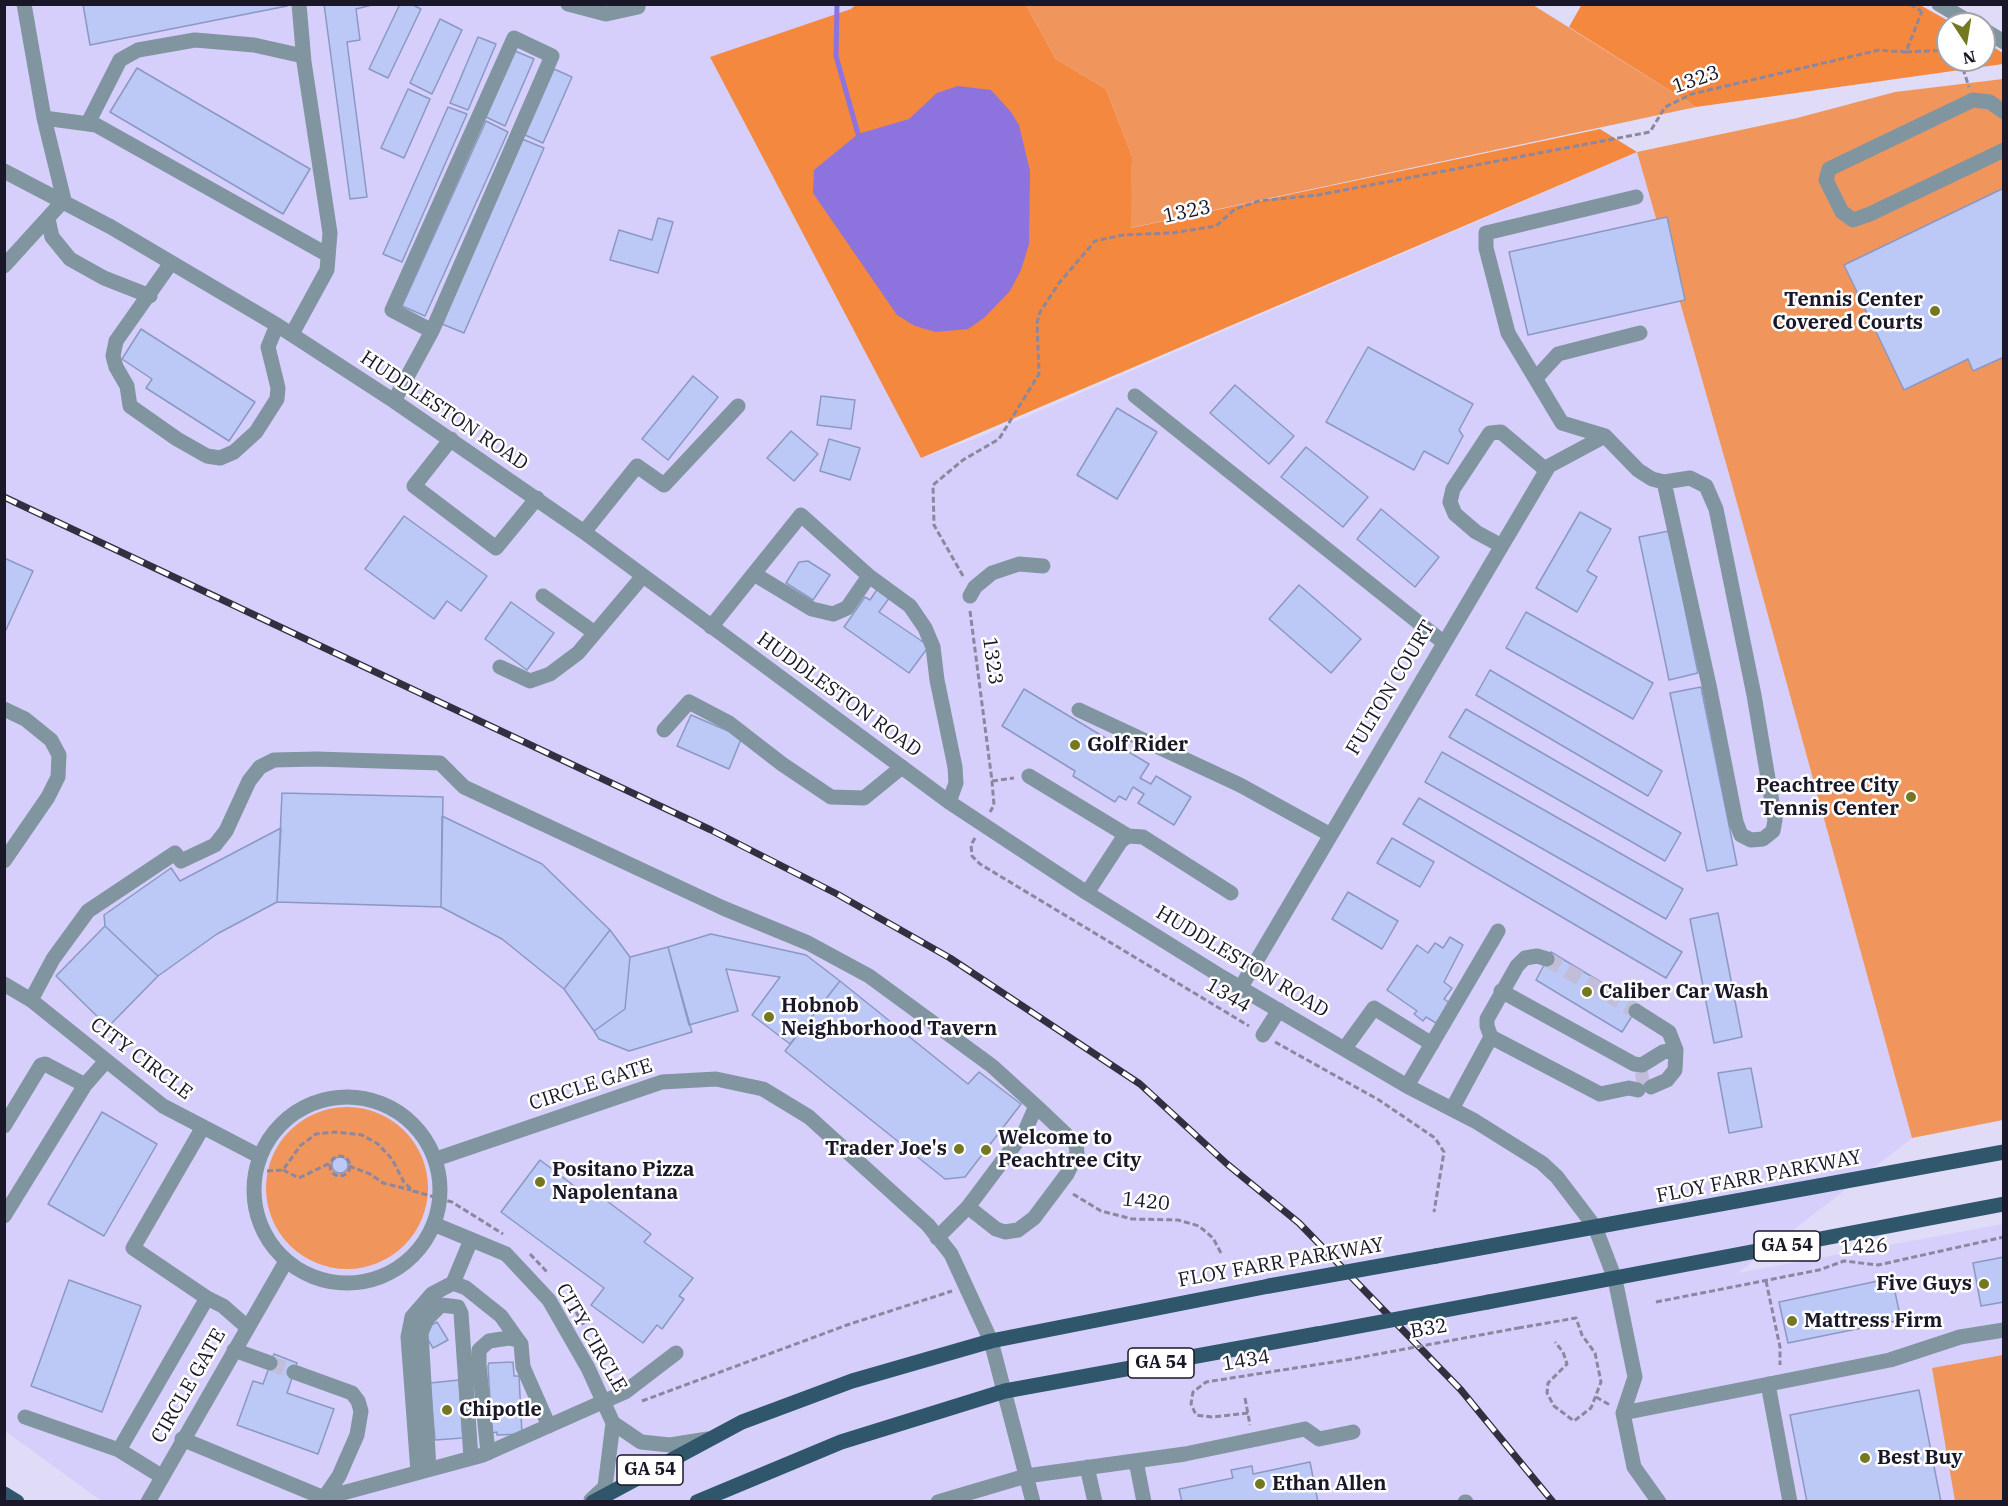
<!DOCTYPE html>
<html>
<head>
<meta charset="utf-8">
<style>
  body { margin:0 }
  #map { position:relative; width:2008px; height:1506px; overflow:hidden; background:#e0dcf8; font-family:"IBM Plex Serif",serif }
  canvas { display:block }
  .frame { position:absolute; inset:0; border:6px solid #1a1728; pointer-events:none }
  .north { position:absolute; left:1936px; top:12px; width:60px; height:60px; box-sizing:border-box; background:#fff; border:2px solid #a3a2a9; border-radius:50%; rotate:168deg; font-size:16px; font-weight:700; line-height:24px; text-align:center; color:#1a1728 }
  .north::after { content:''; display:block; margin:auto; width:21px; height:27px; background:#747821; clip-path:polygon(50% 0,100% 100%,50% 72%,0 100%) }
</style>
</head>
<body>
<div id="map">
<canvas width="2008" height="1506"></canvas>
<div class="frame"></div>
<div class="north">N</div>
</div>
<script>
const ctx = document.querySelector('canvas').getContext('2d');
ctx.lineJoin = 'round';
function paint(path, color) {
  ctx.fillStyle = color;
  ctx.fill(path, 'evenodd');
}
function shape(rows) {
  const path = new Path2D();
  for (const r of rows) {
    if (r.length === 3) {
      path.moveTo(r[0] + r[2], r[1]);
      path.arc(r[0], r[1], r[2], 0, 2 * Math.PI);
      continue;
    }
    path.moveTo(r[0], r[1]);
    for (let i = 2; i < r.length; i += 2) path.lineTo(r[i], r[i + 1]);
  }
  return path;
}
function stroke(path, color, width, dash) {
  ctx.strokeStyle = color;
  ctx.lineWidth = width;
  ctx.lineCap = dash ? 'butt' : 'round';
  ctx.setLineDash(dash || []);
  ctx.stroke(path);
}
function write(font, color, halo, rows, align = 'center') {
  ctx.font = font + ' "IBM Plex Serif",serif';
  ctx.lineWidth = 5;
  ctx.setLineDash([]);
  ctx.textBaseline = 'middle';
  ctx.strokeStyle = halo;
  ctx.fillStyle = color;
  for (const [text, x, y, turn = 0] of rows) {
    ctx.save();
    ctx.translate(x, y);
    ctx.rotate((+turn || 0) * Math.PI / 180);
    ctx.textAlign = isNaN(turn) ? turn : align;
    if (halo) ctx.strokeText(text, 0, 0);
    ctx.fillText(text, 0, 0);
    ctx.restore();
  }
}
paint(shape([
  [5,5,854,5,851,9,711,57,921,458,977,438,1637,152,1729,474,1912,1138,1738,1273,2003,1224,2003,1501,103,1502,5,1431]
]), '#d6cffb');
paint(shape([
  [1026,5,1533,5,1696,107,1130,228,1132,156,1106,89,1056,59],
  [2003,79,2003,1120,1912,1138,1729,474,1637,152,1797,118,1895,92],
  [347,1188,81],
  [2003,1355,2003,1501,1955,1501,1932,1368]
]), '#f0965d');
paint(shape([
  [1582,4,1920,5,1954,24,1948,24,1948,60,1984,60,1984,41,2003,53,2003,64,1696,107,1569,27],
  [855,5,1026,5,1056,59,1106,89,1132,156,1131,228,1600,129,1637,152,921,458,710,57,851,9]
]), '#f4883e');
paint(shape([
  [958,86,991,90,1011,112,1019,125,1030,171,1029,244,1021,270,1010,291,984,318,968,329,936,332,915,326,897,315,813,193,814,170,858,134,909,119,937,93]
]), '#8c73de');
stroke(shape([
  [837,4,836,56,858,134]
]), '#8c73de', 5);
const building = shape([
  [83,4,286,4,287,6,90,45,83,4],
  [324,4,376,4,356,9,360,40,347,42,367,197,350,199,324,4],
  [400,4,411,4,421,9,388,78,369,69,400,4],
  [440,19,462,30,432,94,410,83,440,19],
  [478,37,496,44,468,110,450,103,478,37],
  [515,51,534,59,505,126,486,117,515,51],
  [137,68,310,169,283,214,110,112,137,68],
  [554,69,572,77,543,143,525,135,554,69],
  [408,89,430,99,404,158,381,148,408,89],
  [448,107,467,114,402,262,383,254,448,107],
  [486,121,508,132,425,316,402,306,486,121],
  [522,139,544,148,464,333,442,324,522,139],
  [2004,188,2004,357,1973,371,1968,359,1904,390,1844,265,2004,188],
  [1667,217,1685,300,1528,335,1509,252,1667,217],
  [658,218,673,222,658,273,610,260,619,230,652,240,658,218],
  [141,329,255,402,229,441,146,388,152,379,122,359,141,329],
  [1368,347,1473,404,1459,430,1463,436,1448,464,1424,451,1414,470,1326,422,1368,347],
  [693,376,718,397,668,460,642,439,693,376],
  [1235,385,1294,436,1269,464,1210,413,1235,385],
  [821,396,855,400,851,429,817,425,821,396],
  [1117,408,1157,432,1117,499,1077,475,1117,408],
  [791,431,818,454,794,481,767,458,791,431],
  [829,439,860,448,850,480,820,471,829,439],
  [1306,447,1368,497,1343,527,1281,477,1306,447],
  [1381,509,1439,557,1415,587,1357,539,1381,509],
  [1580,512,1611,529,1587,571,1597,577,1577,612,1536,588,1580,512],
  [404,516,487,576,461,611,447,601,434,619,365,569,404,516],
  [1669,531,1698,673,1669,680,1639,537,1669,531],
  [4,558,33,571,4,634,4,558],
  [808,561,830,575,813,600,786,583,799,562,808,561],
  [1299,585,1361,639,1331,673,1269,619,1299,585],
  [878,588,890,597,879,612,929,646,909,673,844,627,865,597,870,600,878,588],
  [511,602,554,633,527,670,485,639,511,602],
  [1526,612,1653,683,1633,719,1506,648,1526,612],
  [1490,670,1662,771,1648,796,1476,695,1490,670],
  [1701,687,1737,865,1707,871,1670,693,1701,687],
  [1024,689,1149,764,1140,778,1151,784,1156,776,1191,797,1174,825,1138,803,1144,794,1133,787,1126,800,1119,796,1115,802,1073,776,1075,771,1002,726,1024,689],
  [1466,709,1681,833,1665,861,1449,737,1466,709],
  [691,715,742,737,729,769,677,746,691,715],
  [1442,752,1683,889,1666,919,1425,782,1442,752],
  [282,793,443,797,441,907,277,902,282,793],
  [1419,798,1682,952,1666,978,1403,824,1419,798],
  [442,816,542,864,610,930,564,989,502,939,441,907,442,816],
  [281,828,277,902,217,934,158,976,105,926,104,915,171,868,180,881,281,828],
  [1392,838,1434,862,1420,887,1377,863,1392,838],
  [1348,892,1398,921,1382,949,1332,919,1348,892],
  [1718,913,1742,1037,1714,1043,1690,919,1718,913],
  [105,926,158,976,108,1027,56,976,105,926],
  [610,930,630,957,625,1009,594,1031,564,989,610,930],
  [711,934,806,955,840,981,790,1044,752,1015,780,977,726,969,738,1011,689,1025,668,947,711,934],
  [1450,937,1463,945,1444,982,1452,988,1444,999,1450,1003,1436,1023,1426,1017,1423,1021,1414,1014,1417,1011,1387,990,1417,945,1428,953,1435,943,1443,948,1450,937],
  [668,947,692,1032,629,1051,599,1039,594,1031,625,1009,630,957,668,947],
  [1551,952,1639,1005,1622,1032,1536,980,1551,952],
  [840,981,968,1084,979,1072,1021,1104,965,1177,945,1179,785,1051,840,981],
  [1751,1068,1762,1127,1729,1133,1718,1073,1751,1068],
  [102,1112,157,1144,104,1236,48,1204,102,1112],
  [340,1165,8],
  [540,1160,590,1198,595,1192,651,1234,644,1242,693,1278,679,1296,684,1299,662,1329,657,1325,643,1343,591,1305,604,1288,501,1212,540,1160],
  [2004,1257,2004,1302,1981,1306,1973,1263,2004,1257],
  [1892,1278,1901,1320,1788,1343,1779,1302,1892,1278],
  [69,1280,141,1306,102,1412,31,1386,69,1280],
  [437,1322,448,1340,433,1348,422,1330,437,1322],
  [274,1354,297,1363,287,1393,334,1409,318,1454,237,1425,253,1381,263,1384,274,1354],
  [513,1362,514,1376,519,1376,522,1434,497,1435,497,1432,492,1433,488,1366,489,1363,513,1362],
  [459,1380,463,1438,435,1440,430,1383,459,1380],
  [1919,1390,1941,1502,1807,1502,1790,1415,1919,1390],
  [1310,1462,1318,1502,1182,1502,1179,1489,1233,1478,1231,1470,1252,1466,1253,1474,1310,1462]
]);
paint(building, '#bcc9f6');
stroke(building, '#8b98c3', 1.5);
stroke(shape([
  [1547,959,1636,1011],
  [1636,1080,1649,1078],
  [270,1363,294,1372]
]), '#c2bed9', 15, [15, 8]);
stroke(shape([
  [1910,4,1921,11],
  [1906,52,1948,50],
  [1960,60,1969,87],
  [963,576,934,525,933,485,963,460,999,439,1039,374,1037,323,1040,312,1059,283,1095,241,1123,235,1172,233,1216,226,1235,209,1259,201,1318,195,1650,132,1665,107,1692,94,1879,50,1906,52,1922,11],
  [970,611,992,781,994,805,990,812],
  [992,781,1014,778],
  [975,838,971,845,972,856,980,864,1249,1026],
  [1275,1042,1379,1100,1435,1138,1444,1152,1434,1212],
  [340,1166,10],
  [349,1166,370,1174,383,1183,411,1190],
  [283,1170,299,1178,330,1163],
  [267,1171,283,1170,300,1146,316,1134,335,1132,362,1135,378,1144,392,1159,404,1182,413,1191,452,1202,503,1234],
  [1073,1194,1101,1211,1132,1219,1178,1220,1199,1226,1213,1238,1222,1255],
  [530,1254,548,1273],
  [1766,1281,1780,1347,1780,1365],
  [1656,1302,1819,1270,1844,1261,1878,1265,2004,1237],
  [576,1312,587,1330],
  [1518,1328,1576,1318,1582,1335,1595,1353,1601,1382,1591,1408,1574,1421,1554,1406,1547,1393,1548,1383,1567,1364,1563,1352,1555,1342],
  [1596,1397,1610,1405],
  [1245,1398,1250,1425],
  [642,1401,847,1325,952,1291],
  [1248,1413,1212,1417,1196,1415,1191,1404,1193,1392,1206,1382,1346,1360]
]), '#8b879f', 3, [6, 3]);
stroke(shape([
  [568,4,606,14,638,7],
  [1939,4,1973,24],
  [1984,30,2004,42],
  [2004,112,1990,102,1973,100,1829,169,1826,180,1842,212,1853,220,1870,214,2004,150],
  [44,118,96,125,328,255],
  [88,123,120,60,138,50,195,40,254,45,303,56],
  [4,171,111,227,277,325,394,401,584,532,949,802,1087,893,1222,977,1407,1086,1475,1121,1542,1163,1557,1177,1595,1227,1615,1279,1635,1377,1623,1413,1634,1467,1659,1502],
  [1636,197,1486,233,1486,248,1508,333,1562,423,1605,436,1638,470,1652,479,1664,482,1690,478,1706,486,1716,509,1754,695,1775,820,1773,831,1763,839,1751,840,1741,835,1736,822,1709,685,1664,482],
  [48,219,52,237,70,259,104,278,150,296],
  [171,263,116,341,113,356,116,367,127,386,130,406,177,439,207,456,220,458,234,452,256,432,277,399,278,388,268,347,277,325],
  [4,266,64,200,44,118,24,4],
  [292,334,327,270,330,233,304,62,299,4],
  [1537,377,1558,354,1640,333],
  [1135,396,1443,642],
  [394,401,432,331,392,310,514,38,552,56,432,331],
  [451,439,414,486,496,548,537,498],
  [584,532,637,466,664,485,738,406],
  [1500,545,1476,532,1455,514,1450,502,1453,489,1490,433,1501,432,1546,470],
  [754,574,812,609,833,614,847,608,869,576],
  [543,596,595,633],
  [970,596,975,587,992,573,1019,564,1043,566],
  [711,627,801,515,869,576,910,606,925,628,933,647,937,680,955,767,956,783,949,802],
  [500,667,530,681,550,674,578,653,643,576],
  [4,709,25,719,51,740,59,755,58,777,48,797,4,861],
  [1079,710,1240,785,1329,834],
  [664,730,689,702,729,723,782,764,831,797,864,798,902,767],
  [1029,776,1128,836],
  [1087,893,1121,841,1128,836,1143,837,1231,893],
  [1547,959,1537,956,1525,958,1517,966,1487,1019,1487,1026,1491,1037,1600,1094,1629,1088,1638,1090],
  [4,984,31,1000,163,1106,259,1156],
  [1241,987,1549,466,1605,436],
  [1501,991,1634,1064,1642,1065,1663,1052,1676,1050],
  [31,1000,53,959,88,911,175,853,181,861,215,845,226,831,249,781,260,767,274,760,317,759,440,763,464,787,723,908,808,943,869,976,992,1066,1036,1106,1025,1131,968,1207,937,1238],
  [1636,1011,1669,1032,1676,1050,1675,1070,1667,1080,1651,1087],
  [1263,1035,1279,1010],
  [1345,1048,1374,1008,1432,1044],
  [1407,1086,1498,931],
  [347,1190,93],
  [1452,1109,1491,1037],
  [4,1126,41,1065,45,1064,85,1085],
  [436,1159,662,1082,716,1079,763,1089,809,1117,928,1225,951,1254,991,1341,1033,1502],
  [968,1207,996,1229,1005,1232,1018,1230,1034,1218,1067,1174,1077,1153,1076,1144,1036,1106],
  [4,1216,85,1085,106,1061],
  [436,1225,506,1254,549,1300,588,1368,613,1423,605,1487,591,1500],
  [453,1283,466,1288,501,1316,518,1340],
  [207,1298,223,1306,247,1327],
  [234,1350,270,1363],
  [294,1372,352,1393,358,1401,361,1411,357,1435,339,1476,324,1498],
  [1768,1384,1790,1502],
  [1623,1413,1890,1360,1960,1337,2004,1330],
  [25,1417,119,1450,161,1476],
  [613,1423,641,1442,670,1445,708,1439],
  [182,1439,324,1498,483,1455,625,1392,676,1353],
  [119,1450,207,1298,133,1248,203,1127],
  [488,1453,479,1365,479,1350,489,1341,509,1338,518,1340,521,1344,523,1367,549,1426],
  [1136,1461,1144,1502],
  [1087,1467,1095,1502],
  [429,1469,421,1333,427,1319,441,1305,458,1307,461,1313,471,1458],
  [418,1472,408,1337,412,1317,432,1294,453,1283,471,1240],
  [148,1502,285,1263],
  [938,1502,1026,1476,1185,1454,1305,1429,1319,1439,1353,1432],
  [1465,1502,1466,1502]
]), '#8095a0', 15);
stroke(shape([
  [1436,1256,2004,1152],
  [1488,1302,2004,1204],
  [4,1494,17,1502],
  [593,1502,742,1422,852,1381,991,1341,1269,1286],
  [697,1502,841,1442,1005,1391,1317,1334]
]), '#2f566a', 15);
const rail = shape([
  [4,497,711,830,837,894,950,958,1140,1084,1227,1164,1299,1223,1461,1390,1553,1502]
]);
stroke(rail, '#322f41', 7);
stroke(rail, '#fff', 4.5, [14]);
stroke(shape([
  [1346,1360,1518,1328]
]), '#8b879f', 3, [6, 3]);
stroke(shape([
  [1269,1286,1436,1256],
  [1317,1334,1488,1302]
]), '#2f566a', 15);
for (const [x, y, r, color] of [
  [1935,311,6,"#747821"],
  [1075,745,6,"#747821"],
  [1911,797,6,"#747821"],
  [1587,992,6,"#747821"],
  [769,1017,6,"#747821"],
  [959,1149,6,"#747821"],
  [986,1150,6,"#747821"],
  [540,1182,6,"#747821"],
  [1984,1284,6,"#747821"],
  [1792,1321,6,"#747821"],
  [447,1410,6,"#747821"],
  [1865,1458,6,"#747821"],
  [1260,1484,6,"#747821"]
]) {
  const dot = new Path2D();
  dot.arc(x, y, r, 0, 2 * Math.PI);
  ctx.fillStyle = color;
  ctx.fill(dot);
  stroke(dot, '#fff', 2);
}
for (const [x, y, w] of [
  [1787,1246,66],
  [1161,1363,66],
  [650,1470,66]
]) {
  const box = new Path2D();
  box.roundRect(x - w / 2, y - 15, w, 30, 4.5);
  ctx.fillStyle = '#fff';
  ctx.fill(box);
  stroke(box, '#1a1728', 1.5);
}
write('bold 18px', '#1a1728', null, [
  ["GA 54",1787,1246],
  ["GA 54",1161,1363],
  ["GA 54",650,1470]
]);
write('20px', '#1a1728', '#fff', [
  ["1323",1696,80,-19],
  ["1323",1187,212,-12],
  ["HUDDLESTON ROAD",444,411,34],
  ["1323",992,661,82],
  ["FULTON COURT",1391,688,-59],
  ["HUDDLESTON ROAD",839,695,36],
  ["HUDDLESTON ROAD",1242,962,31],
  ["1344",1228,996,31],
  ["CITY CIRCLE",141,1059,37],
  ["CIRCLE GATE",591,1085,-18],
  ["FLOY FARR PARKWAY",1759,1177,-11],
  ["1420",1146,1202,6],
  ["1426",1864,1247,-3],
  ["FLOY FARR PARKWAY",1281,1263,-10],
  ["B32",1429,1329,-10],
  ["CITY CIRCLE",591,1338,60],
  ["1434",1246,1361,-9],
  ["CIRCLE GATE",189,1386,-60]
]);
write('bold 20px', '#1a1728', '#fff', [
  ["Tennis Center",1923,300,"right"],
  ["Covered Courts",1923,323,"right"],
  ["Golf Rider",1087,745],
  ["Peachtree City",1899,786,"right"],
  ["Tennis Center",1899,809,"right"],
  ["Caliber Car Wash",1599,992],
  ["Hobnob",781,1006],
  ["Neighborhood Tavern",781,1029],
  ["Welcome to",998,1138],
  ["Peachtree City",998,1161],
  ["Trader Joe's",947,1149,"right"],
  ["Positano Pizza",552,1170],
  ["Napolentana",552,1193],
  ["Five Guys",1972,1284,"right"],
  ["Mattress Firm",1804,1321],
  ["Chipotle",459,1410],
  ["Best Buy",1877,1458],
  ["Ethan Allen",1272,1484]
], 'left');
</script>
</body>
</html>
